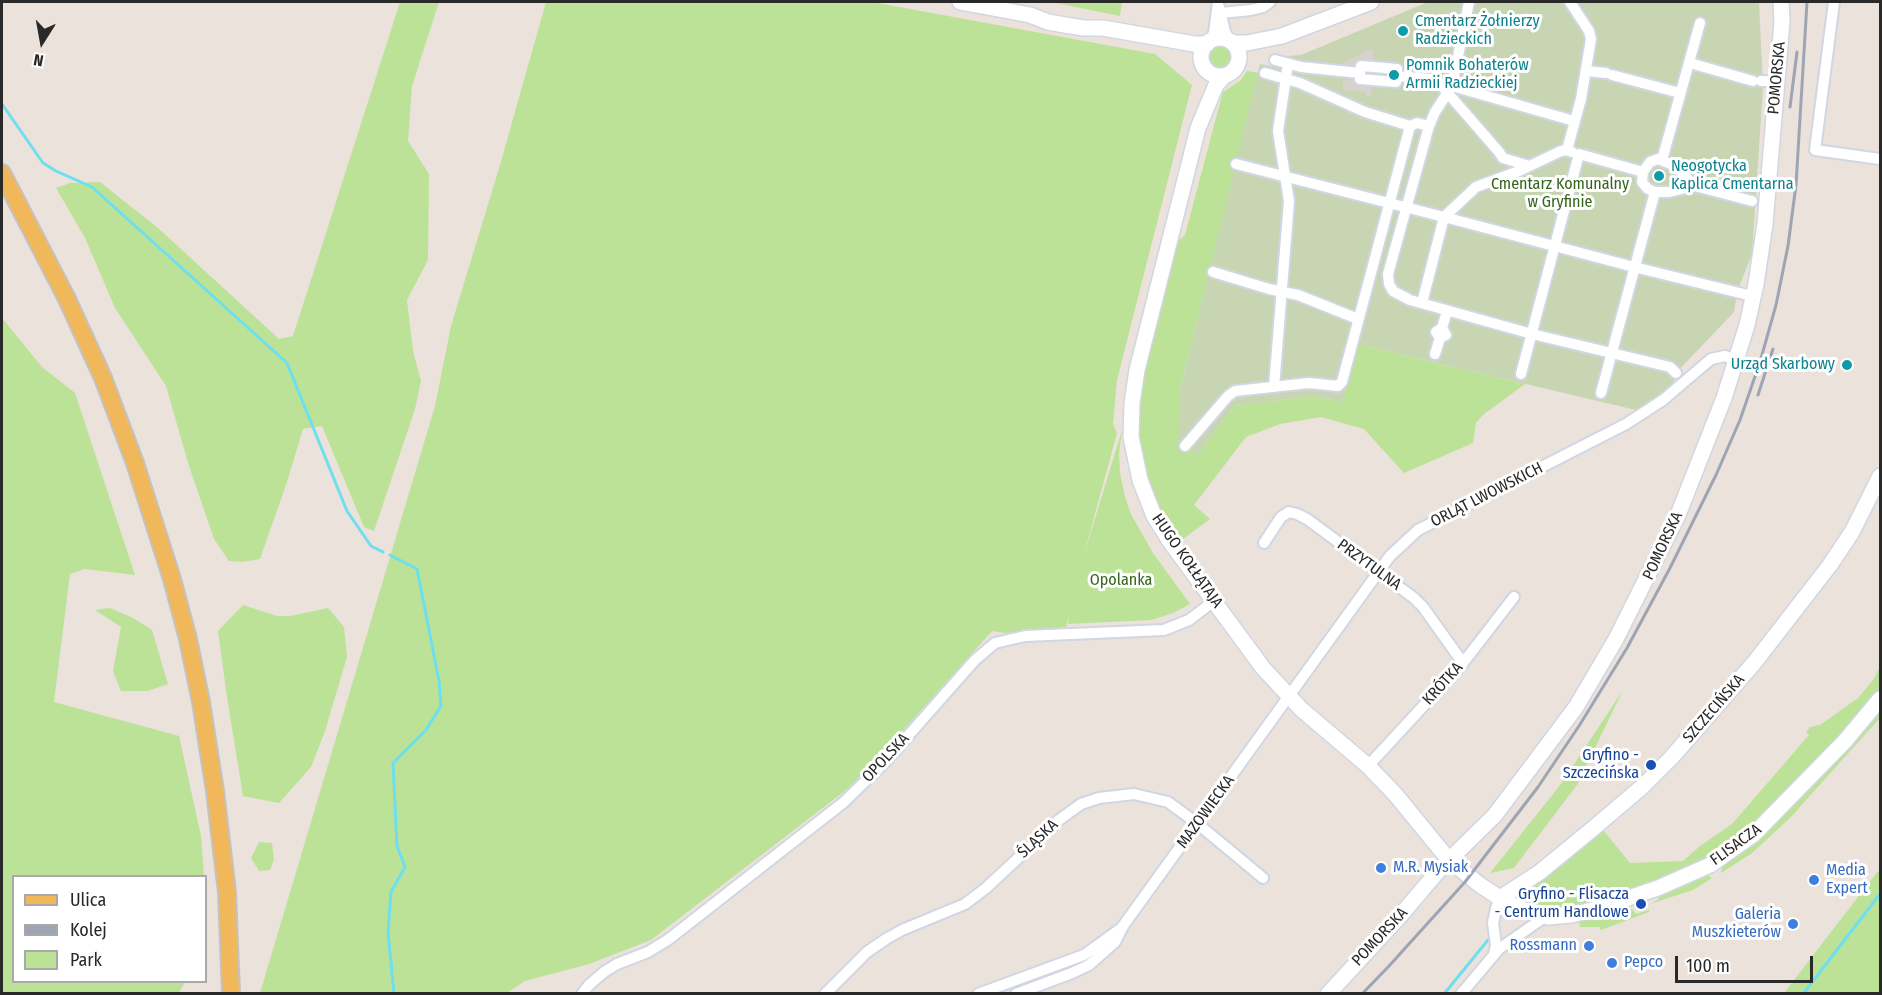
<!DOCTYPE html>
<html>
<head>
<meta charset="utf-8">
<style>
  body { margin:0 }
  #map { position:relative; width:1882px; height:995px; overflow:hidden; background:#ebe2db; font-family:"Fira Sans Condensed",sans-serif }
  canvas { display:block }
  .frame { position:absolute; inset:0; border:3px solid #292929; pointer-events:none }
  .legend { position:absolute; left:12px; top:875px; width:195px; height:108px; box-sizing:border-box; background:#fff; border:2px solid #a9a9a9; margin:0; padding:8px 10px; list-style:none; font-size:18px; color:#292929 }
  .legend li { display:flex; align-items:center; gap:12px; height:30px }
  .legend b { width:30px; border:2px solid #a9a9a9 }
  .north { position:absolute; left:12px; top:12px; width:60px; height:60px; -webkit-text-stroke:4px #fff; paint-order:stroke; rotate:191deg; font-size:16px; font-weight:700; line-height:24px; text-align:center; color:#292929 }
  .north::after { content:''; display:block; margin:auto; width:21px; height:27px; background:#292929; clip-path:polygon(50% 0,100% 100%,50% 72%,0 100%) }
  .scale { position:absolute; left:1675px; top:956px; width:138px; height:27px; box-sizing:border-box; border:3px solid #292929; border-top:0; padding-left:8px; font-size:18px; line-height:21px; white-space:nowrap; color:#292929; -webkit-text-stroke:4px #fff; paint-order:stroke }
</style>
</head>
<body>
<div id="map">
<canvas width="1882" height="995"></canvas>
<div class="frame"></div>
<ul class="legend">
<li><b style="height:8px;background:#f0b75b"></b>Ulica</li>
<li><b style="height:8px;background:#9da4b3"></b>Kolej</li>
<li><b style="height:16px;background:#bce297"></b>Park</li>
</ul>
<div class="north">N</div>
<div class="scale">100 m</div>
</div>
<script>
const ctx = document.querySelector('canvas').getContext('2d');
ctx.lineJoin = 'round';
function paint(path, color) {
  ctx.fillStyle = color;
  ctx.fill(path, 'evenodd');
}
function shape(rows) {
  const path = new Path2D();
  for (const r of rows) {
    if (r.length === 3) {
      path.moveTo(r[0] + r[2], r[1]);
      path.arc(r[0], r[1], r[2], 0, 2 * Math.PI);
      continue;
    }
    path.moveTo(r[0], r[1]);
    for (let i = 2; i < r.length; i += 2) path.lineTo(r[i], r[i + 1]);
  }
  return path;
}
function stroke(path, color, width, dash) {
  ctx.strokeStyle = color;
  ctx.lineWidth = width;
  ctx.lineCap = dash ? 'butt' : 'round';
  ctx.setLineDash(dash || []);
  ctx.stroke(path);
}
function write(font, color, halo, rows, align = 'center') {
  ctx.font = font + ' "Fira Sans Condensed",sans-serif';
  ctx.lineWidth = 6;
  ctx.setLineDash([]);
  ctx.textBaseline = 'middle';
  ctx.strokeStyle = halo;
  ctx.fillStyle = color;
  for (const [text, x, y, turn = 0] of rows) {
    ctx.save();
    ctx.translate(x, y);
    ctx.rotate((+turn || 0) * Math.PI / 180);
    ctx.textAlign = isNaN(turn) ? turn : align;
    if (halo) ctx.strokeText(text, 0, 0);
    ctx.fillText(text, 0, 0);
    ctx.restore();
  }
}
paint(shape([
  [400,2,439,2,412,86,408,141,429,174,428,260,407,300,413,351,421,381,415,409,374,531,364,527,322,426,303,429,287,482,260,559,243,562,229,561,214,539,189,466,166,386,115,308,85,238,56,188,70,183,100,182,158,228,279,339,293,336],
  [546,2,872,2,1155,54,1192,85,1117,380,1113,424,1117,433,1083,558,1122,430,1119,454,1120,473,1125,497,1131,514,1153,553,1190,604,1173,613,1151,620,1068,624,1070,613,1066,627,1005,633,992,631,875,762,846,790,651,940,589,964,525,981,507,993,260,993,435,406,451,326,500,165],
  [1051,2,1122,2,1120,16],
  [1220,57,12],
  [1247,71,1259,73,1180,389,1198,455,1234,406,1310,396,1343,402,1356,344,1525,384,1484,414,1476,423,1473,443,1404,473,1364,429,1321,417,1280,424,1246,437,1194,505,1210,519,1183,539,1177,541,1162,517,1146,479,1138,432,1141,382,1175,243,1185,235,1223,92,1240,81],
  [2,318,42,367,75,393,135,575,85,569,70,574,54,702,179,736,201,836,204,876,14,876,14,982,185,982,179,993,2,993],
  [243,605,277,616,290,616,328,608,344,627,347,657,325,731,311,767,279,803,243,796,227,697,218,631],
  [110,608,133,618,152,630,168,684,148,691,121,691,113,671,121,627,95,610],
  [1880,666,1880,692,1772,812,1701,865,1590,904,1552,912,1534,904,1531,897,1532,889,1592,840,1594,840,1593,838,1603,830,1630,863,1683,861,1700,846,1732,824,1809,735,1806,732,1810,727,1820,725,1858,698,1874,679],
  [1623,690,1577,785,1514,868,1490,873,1561,784],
  [1880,706,1880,718,1789,819,1752,853,1721,873,1722,866],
  [259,842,272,843,274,859,270,870,259,871,251,858],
  [1878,871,1880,873,1880,993,1784,993],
  [1706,874,1712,878,1693,890,1650,904,1659,899,1658,896,1654,898,1674,886],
  [1632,909,1636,914,1649,910,1649,912,1601,930,1599,927,1580,927,1579,921]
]), '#bce297');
paint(shape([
  [1428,2,1759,2,1763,87,1752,254,1737,292,1734,312,1676,373,1673,385,1636,410,1356,344,1343,402,1310,396,1234,406,1198,455,1178,441,1180,390,1260,64,1274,67,1275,57,1301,55]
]), '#c8d5b2');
paint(shape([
  [1369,50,1374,50,1373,64,1399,72,1429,75,1372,83,1371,97,1366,96,1366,92,1343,90,1343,80,1351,81,1352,76,1338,66]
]), '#d8d2cd');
stroke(shape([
  [2,104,43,163,56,171,92,187,287,363,347,511,371,546,383,552],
  [390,555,417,569,439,681,441,706,426,730,393,763,397,846,405,867,391,892,388,932,394,994],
  [1444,994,1488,940],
  [1803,994,1880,894]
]), '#6ddfee', 3);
const street = shape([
  [1469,2,1452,86,1435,112,1429,126,1388,274,1389,284,1393,291,1410,300,1532,334,1670,367,1676,373],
  [1834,2,1815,150,1880,159],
  [1219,7,1225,32,1230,41],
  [1221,13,1251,10,1263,7,1270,2],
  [1210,41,1214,33,1218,2],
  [1275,60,1301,67,1360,73,1360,79,1396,82,1397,69,1361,66,1360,73],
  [1690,63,1753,81],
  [1586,71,1606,73],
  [1265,73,1300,83,1365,112,1410,126,1417,123,1429,126],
  [1612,75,1680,93],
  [1396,76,1431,79,1439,83,1499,152,1503,158,1529,166],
  [1761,81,1766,81],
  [1452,86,1574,121],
  [1567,150,1581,99,1591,39,1589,31,1570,2],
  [1662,160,1700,23],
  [1236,164,1444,217,1422,303],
  [1695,186,1669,192,1655,192,1648,189,1642,182,1643,172,1650,162,1658,159,1675,166,1695,186,1752,201],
  [1444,217,1634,267,1748,295],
  [1444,217,1476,187,1519,171,1561,151,1567,150,1572,152],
  [1213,272,1269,289,1298,295,1358,319],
  [1442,328,1446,335,1440,338,1436,332,1442,328,1447,311],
  [1435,354,1440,338],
  [1521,374,1579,154,1643,172],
  [1274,387,1289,201,1278,131,1288,64],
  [1601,393,1655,192],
  [1185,446,1228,396,1235,391,1309,383,1338,386,1342,382,1410,126],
  [1264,543,1281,517,1289,512,1297,514,1307,519,1414,598,1423,607,1463,663],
  [1368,766,1463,663,1514,597],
  [1494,954,1496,945,1493,923,1496,908,1500,898],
  [582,994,589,985,604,972,617,964,648,952,669,939,844,802,884,763,975,660,995,643,1025,636,1164,630,1189,620,1214,601],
  [825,994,867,952,886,939,902,930,965,904,986,888,1059,820,1081,804,1099,798,1134,794,1168,802,1198,824,1263,878],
  [978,994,1084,955,1123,927],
  [1016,994,1072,973,1089,965,1115,942,1123,926,1390,556,1418,530,1626,424,1663,400,1711,359,1725,356,1736,360],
  [1461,994,1499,949,1546,916]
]);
const secondary = shape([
  [960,2,1030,15,1048,22,1065,25,1084,28,1103,28,1194,44,1207,44],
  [1220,57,19],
  [1233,43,1247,43,1282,36,1371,2],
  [1224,76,1216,85,1198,128,1137,370,1132,403,1131,437,1140,480,1154,516,1171,543,1263,668,1301,709,1368,766,1395,794,1449,860,1480,885,1506,902,1524,910,1548,917,1571,915,1596,909,1658,888,1710,865,1754,834,1845,741,1880,699],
  [1500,898,1540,872,1596,826,1643,786,1671,758,1754,663,1830,565,1852,532,1880,476],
  [1328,994,1400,916,1439,870,1495,815,1576,707,1616,639,1678,515,1724,398,1747,325,1756,284,1765,224,1782,21,1781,2]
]);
const primary = shape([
  [2,173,67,299,103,378,135,463,172,579,188,639,201,702,215,791,227,892,231,994]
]);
stroke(street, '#d0d6e2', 14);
stroke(secondary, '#d0d6e2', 18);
stroke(primary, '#c3c3c3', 20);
stroke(street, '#fff', 10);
stroke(secondary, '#fff', 15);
stroke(primary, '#f0b75b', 16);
stroke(shape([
  [1790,107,1797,52],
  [1758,395,1773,349],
  [1362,994,1389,966,1465,882,1538,787,1579,726,1627,648,1670,568,1716,475,1740,420,1760,362,1776,305,1788,246,1796,185,1807,2]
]), '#9da4b3', 3);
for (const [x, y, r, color] of [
  [1403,31,6,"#0f9aa8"],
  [1394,75,6,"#0f9aa8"],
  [1659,176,6,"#0f9aa8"],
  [1847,365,6,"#0f9aa8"],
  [1651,765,6,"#1a4fb4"],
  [1381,868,6,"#3f7fe0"],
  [1814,880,6,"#3f7fe0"],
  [1641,904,6,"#1a4fb4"],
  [1793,924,6,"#3f7fe0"],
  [1589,946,6,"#3f7fe0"],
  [1612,963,6,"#3f7fe0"]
]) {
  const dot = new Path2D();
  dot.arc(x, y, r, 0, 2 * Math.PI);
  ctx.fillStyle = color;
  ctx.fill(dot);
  stroke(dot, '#fff', 2);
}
write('16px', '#0d838f', '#fff', [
  ["Cmentarz Żołnierzy",1415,22],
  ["Radzieckich",1415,40],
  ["Pomnik Bohaterów",1406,66],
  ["Armii Radzieckiej",1406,84],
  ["Neogotycka",1671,167],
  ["Kaplica Cmentarna",1671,185],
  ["Urząd Skarbowy",1835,365,"right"]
], 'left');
write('16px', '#292929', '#fff', [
  ["POMORSKA",1777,78,-85],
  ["ORLĄT LWOWSKICH",1487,495,-27],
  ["POMORSKA",1663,546,-65],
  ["HUGO KOŁŁĄTAJA",1187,561,55],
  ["PRZYTULNA",1369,565,36],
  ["KRÓTKA",1443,684,-48],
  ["SZCZECIŃSKA",1714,709,-49],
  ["OPOLSKA",886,758,-47],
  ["MAZOWIECKA",1206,812,-54],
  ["ŚLĄSKA",1038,839,-43],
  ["FLISACZA",1736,845,-36],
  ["POMORSKA",1380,937,-47]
]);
write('16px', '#34651a', '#fff', [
  ["Cmentarz Komunalny",1560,185],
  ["w Gryfinie",1560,203],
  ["Opolanka",1121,581]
]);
write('16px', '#164399', '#fff', [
  ["Gryfino -",1639,756],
  ["Szczecińska",1639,774],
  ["Gryfino - Flisacza",1629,895],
  ["- Centrum Handlowe",1629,913]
], 'right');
write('16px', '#366cbe', '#fff', [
  ["M.R. Mysiak",1393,868],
  ["Media",1826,871],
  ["Expert",1826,889],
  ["Galeria",1781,915,"right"],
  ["Muszkieterów",1781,933,"right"],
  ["Rossmann",1577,946,"right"],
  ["Pepco",1624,963]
], 'left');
</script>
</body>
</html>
